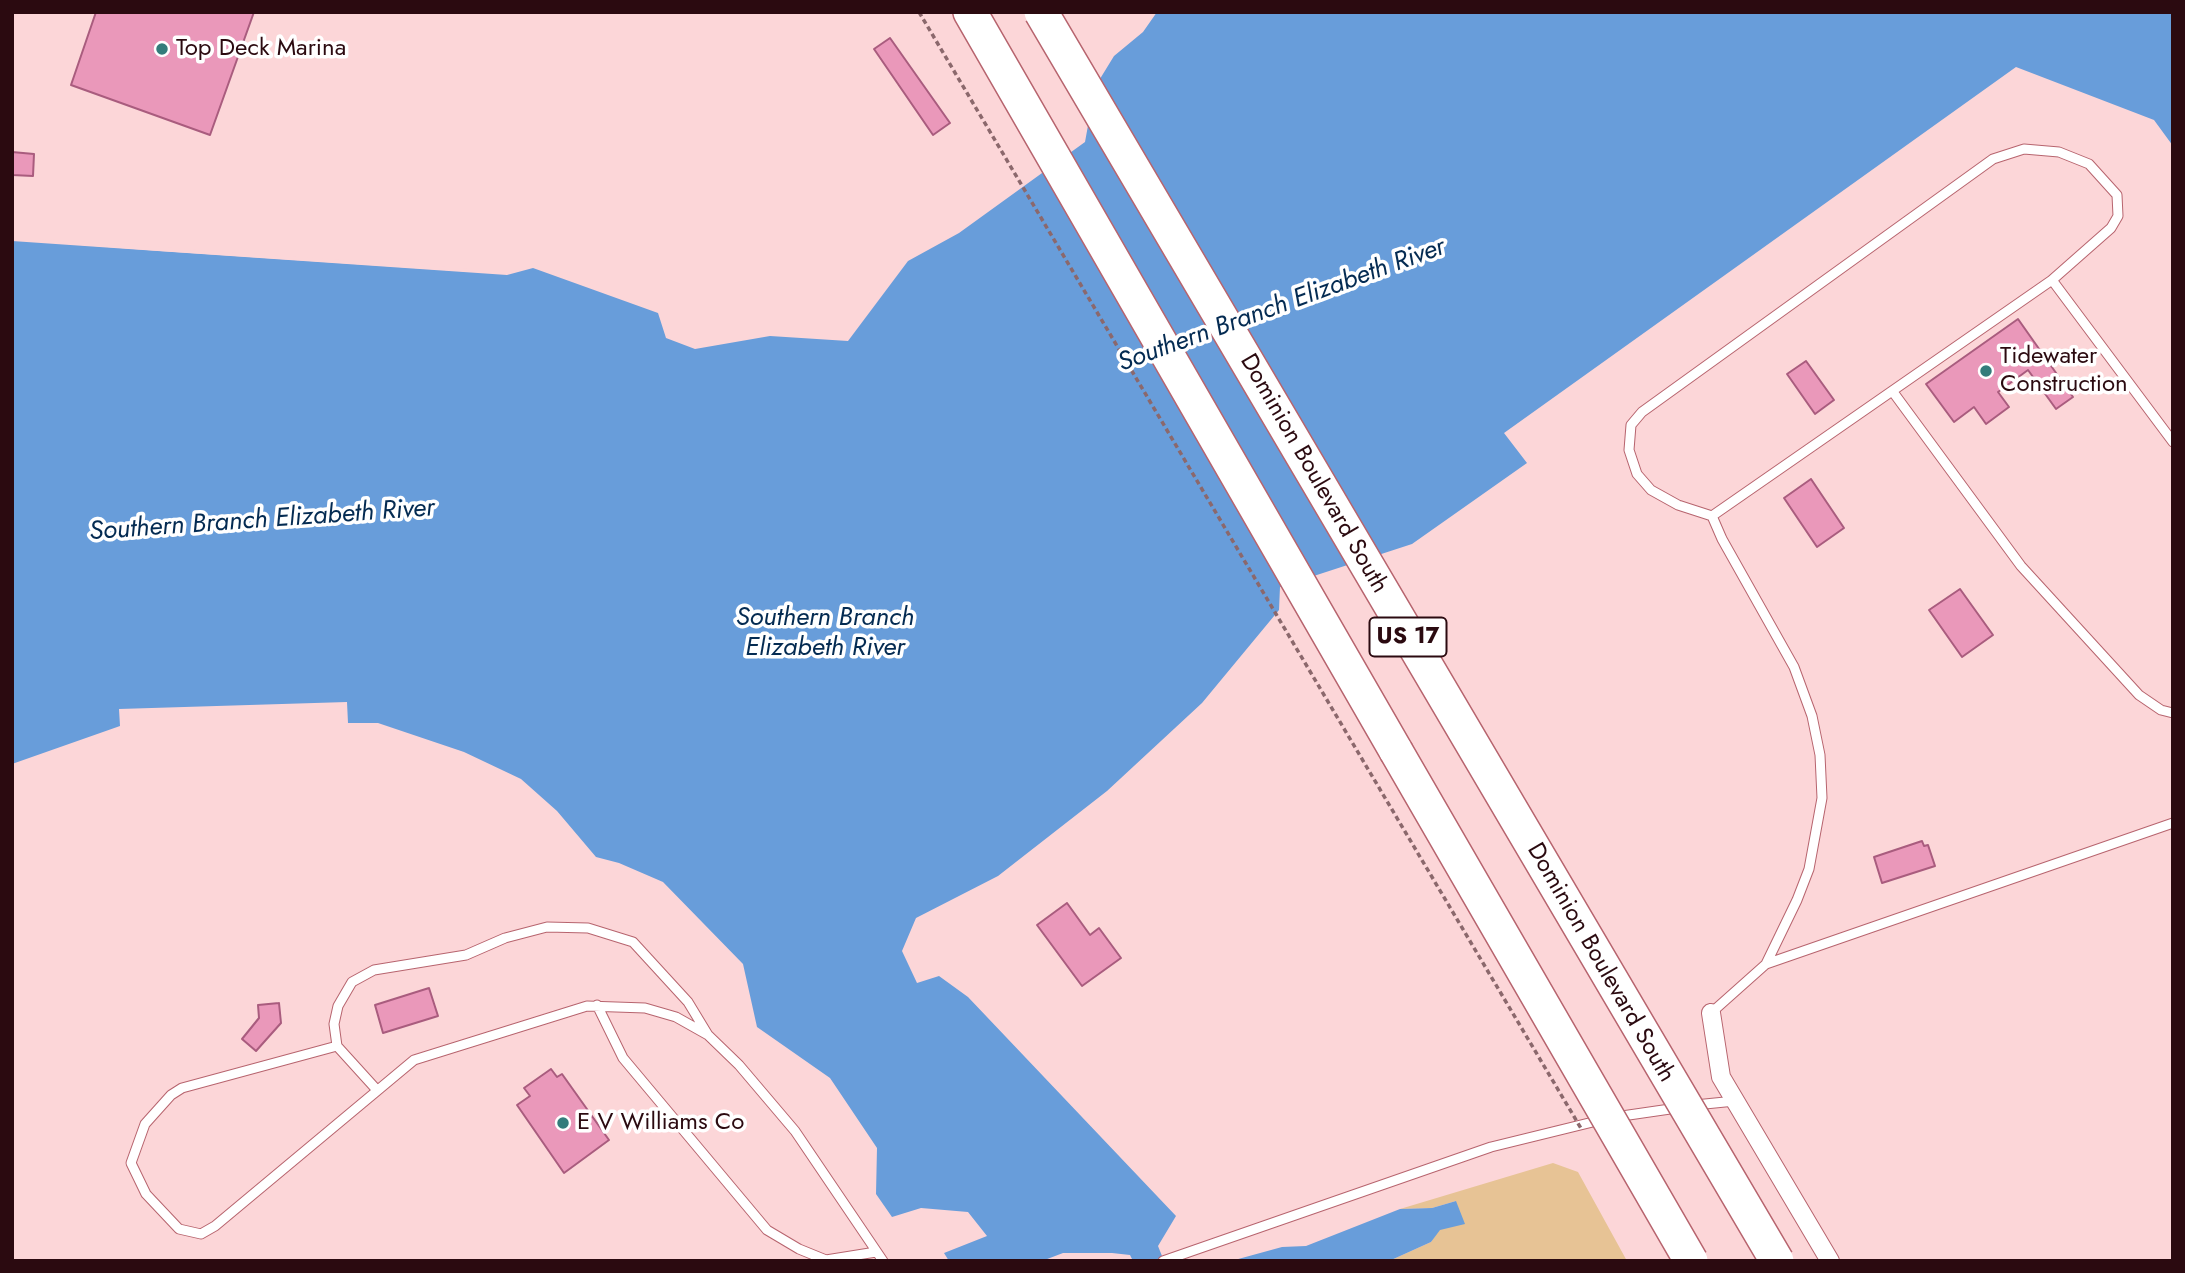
<!DOCTYPE html>
<html>
<head>
<meta charset="utf-8">
<style>
  body { margin:0 }
  #map { position:relative; width:2185px; height:1273px; overflow:hidden; background:#fcd6d8; font-family:Jost,sans-serif }
  canvas { display:block }
  .frame { position:absolute; inset:0; border:14px solid #2b0a10; pointer-events:none }
</style>
</head>
<body>
<div id="map">
<canvas width="2185" height="1273"></canvas>
<div class="frame"></div>
</div>
<script>
const ctx = document.querySelector('canvas').getContext('2d');
ctx.lineJoin = 'round';
function paint(path, color) {
  ctx.fillStyle = color;
  ctx.fill(path, 'evenodd');
}
function shape(rows) {
  const path = new Path2D();
  for (const r of rows) {
    path.moveTo(r[0], r[1]);
    for (let i = 2; i < r.length; i += 2) path.lineTo(r[i], r[i + 1]);
  }
  return path;
}
function stroke(path, color, width, dash) {
  ctx.strokeStyle = color;
  ctx.lineWidth = width;
  ctx.lineCap = dash ? 'butt' : 'round';
  ctx.setLineDash(dash || []);
  ctx.stroke(path);
}
function write(font, color, halo, rows, align = 'center') {
  ctx.font = font + ' Jost,sans-serif';
  ctx.lineWidth = 7;
  ctx.setLineDash([]);
  ctx.textBaseline = 'middle';
  ctx.strokeStyle = halo;
  ctx.fillStyle = color;
  for (const [text, x, y, turn = 0] of rows) {
    ctx.save();
    ctx.translate(x, y);
    ctx.rotate((+turn || 0) * Math.PI / 180);
    ctx.textAlign = isNaN(turn) ? turn : align;
    if (halo) ctx.strokeText(text, 0, 0);
    ctx.fillText(text, 0, 0);
    ctx.restore();
  }
}
paint(shape([
  [1553,1163,1578,1172,1627,1261,1389,1261,1431,1242,1456,1201,1432,1208,1400,1209]
]), '#e7c395');
paint(shape([
  [1157,12,2173,12,2173,146,2154,120,2016,67,1504,433,1527,463,1412,544,1280,587,1279,610,1202,703,1107,791,998,876,916,918,902,951,917,983,939,976,968,997,1176,1216,1158,1246,1164,1261,1133,1261,1130,1255,1112,1253,1063,1253,1042,1261,949,1261,944,1253,987,1236,968,1212,921,1208,892,1217,876,1194,877,1148,830,1078,757,1027,743,964,663,882,619,863,596,857,557,811,521,779,464,752,378,723,348,723,347,702,119,709,120,726,12,764,12,241,507,275,533,268,658,313,666,338,695,349,770,336,848,341,908,261,959,233,1085,142,1095,87,1114,56,1143,32],
  [1456,1201,1465,1224,1440,1230,1431,1242,1389,1261,1231,1261,1282,1247,1306,1246,1400,1209,1432,1208]
]), '#689dda');
paint(shape([
  [41,239,161,247,474,269,474,272,160,251,41,242]
]), '#fcd6d8');
const building = shape([
  [96,12,254,12,210,135,71,85,96,12],
  [890,38,950,123,933,135,874,49,890,38],
  [12,152,34,154,33,176,12,175,12,152],
  [2018,319,2073,397,2056,409,2028,370,1998,392,2009,407,1986,424,1974,407,1954,422,1926,384,2018,319],
  [1806,361,1834,400,1815,414,1787,374,1806,361],
  [1811,479,1844,528,1817,547,1784,498,1811,479],
  [1960,589,1993,635,1962,657,1929,610,1960,589],
  [1922,841,1924,846,1928,845,1935,866,1882,883,1874,857,1922,841],
  [1067,903,1090,935,1099,928,1121,958,1082,986,1037,925,1067,903],
  [429,988,438,1016,383,1033,375,1005,429,988],
  [279,1003,281,1023,256,1051,242,1039,259,1018,258,1005,279,1003],
  [551,1069,557,1077,562,1074,609,1140,564,1173,517,1105,530,1096,524,1088,551,1069]
]);
paint(building, '#ea98ba');
stroke(building, '#a95c7e', 2);
const service = shape([
  [1893,392,2021,566,2139,695,2161,710,2173,713],
  [1712,516,1678,505,1651,490,1637,474,1629,450,1631,425,1642,412,1993,159,2024,149,2059,152,2089,164,2117,195,2118,216,2111,228,2052,280],
  [1766,964,1797,900,1809,869,1822,798,1820,755,1812,716,1794,667,1722,539,1712,516,2052,280,2173,442],
  [597,1005,623,1058,767,1230,799,1249,826,1260,876,1252],
  [1711,1013,1766,964,2173,823],
  [337,1046,334,1024,338,1006,352,982,374,970,466,955,505,938,547,927,588,928,633,942,688,1002,708,1035],
  [376,1089,337,1046,182,1088,171,1095,145,1124,131,1163,146,1194,179,1229,201,1234,215,1226,414,1060,587,1006,645,1008,676,1017,708,1035,739,1065,795,1131,883,1261],
  [1695,1105,1735,1101],
  [1615,1117,1677,1108],
  [1163,1261,1491,1147,1601,1120]
]);
const minor = shape([
  [1711,1013,1721,1077,1830,1261]
]);
const motorway = shape([
  [970,12,1396,751]
]);
stroke(service, '#b7646e', 11);
stroke(minor, '#b7646e', 20);
stroke(motorway, '#b7646e', 36);
stroke(service, '#fff', 9);
stroke(minor, '#fff', 18);
stroke(motorway, '#fff', 33);
const motorwayBridge = shape([
  [1041,12,1777,1261],
  [1396,751,1691,1261]
]);
stroke(motorwayBridge, '#b7646e', 36, []);
stroke(shape([
  [919,12,1582,1130]
]), '#8b686c', 3.5, [5, 3.5]);
stroke(motorwayBridge, '#fff', 33);
for (const [x, y, r, color] of [
  [162,49,7,"#347c7b"],
  [1986,371,7,"#347c7b"],
  [563,1123,7,"#347c7b"]
]) {
  const dot = new Path2D();
  dot.arc(x, y, r, 0, 2 * Math.PI);
  ctx.fillStyle = color;
  ctx.fill(dot);
  stroke(dot, '#fff', 2.5);
}
for (const [x, y, w] of [
  [1408,637,77]
]) {
  const box = new Path2D();
  box.roundRect(x - w / 2, y - 19.5, w, 39, 5);
  ctx.fillStyle = '#fff';
  ctx.fill(box);
  stroke(box, '#2b0a10', 2);
}
write('bold 23px', '#2b0a10', null, [
  ["US 17",1408,637]
]);
write('24px', '#2b0a10', '#fff', [
  ["Top Deck Marina",176,49],
  ["Tidewater",2000,357],
  ["Construction",2000,385],
  ["E V Williams Co",577,1123]
], 'left');
write('24px', '#2b0a10', '#fff', [
  ["Dominion Boulevard South",1313,474,60],
  ["Dominion Boulevard South",1600,963,60]
]);
write('italic 26px', '#042b52', '#fff', [
  ["Southern Branch Elizabeth River",1282,306,-20],
  ["Southern Branch Elizabeth River",262,521,-4],
  ["Southern Branch",825,619],
  ["Elizabeth River",825,649]
]);
</script>
</body>
</html>
